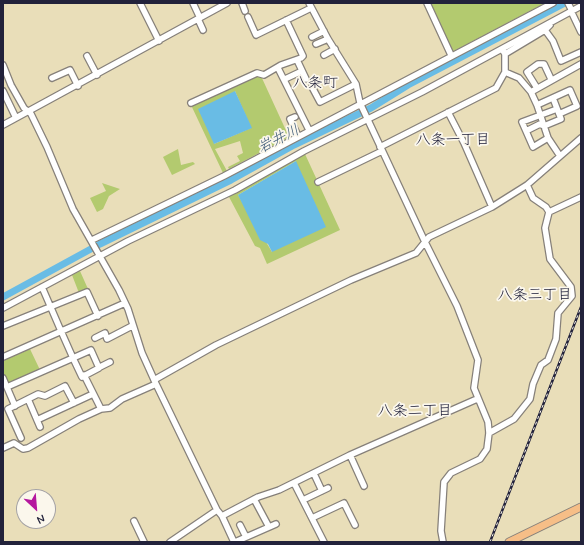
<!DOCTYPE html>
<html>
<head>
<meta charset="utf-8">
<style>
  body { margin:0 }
  #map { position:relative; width:584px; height:545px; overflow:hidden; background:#e9deb9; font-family:Mynerve,sans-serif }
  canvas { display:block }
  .frame { position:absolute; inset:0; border:4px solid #22223b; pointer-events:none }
  .north { position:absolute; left:16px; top:489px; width:40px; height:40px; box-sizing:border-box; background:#fbf7ec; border:1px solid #a4a2a5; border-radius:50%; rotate:154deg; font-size:11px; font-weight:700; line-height:16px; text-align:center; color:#22223b }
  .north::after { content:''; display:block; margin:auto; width:14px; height:18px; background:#b5179e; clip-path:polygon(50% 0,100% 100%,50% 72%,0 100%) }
</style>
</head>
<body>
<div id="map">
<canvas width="584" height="545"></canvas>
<div class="frame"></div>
<div class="north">N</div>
</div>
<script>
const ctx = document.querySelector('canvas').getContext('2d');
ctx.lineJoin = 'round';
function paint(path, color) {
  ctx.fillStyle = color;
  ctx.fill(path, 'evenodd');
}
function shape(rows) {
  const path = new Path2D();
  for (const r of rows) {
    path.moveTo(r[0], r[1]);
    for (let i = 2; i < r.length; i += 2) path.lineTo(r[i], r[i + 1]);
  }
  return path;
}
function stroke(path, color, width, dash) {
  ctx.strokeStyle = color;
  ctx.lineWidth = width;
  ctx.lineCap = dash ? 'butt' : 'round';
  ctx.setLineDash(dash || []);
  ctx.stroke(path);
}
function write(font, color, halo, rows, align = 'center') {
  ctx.font = font + ' Mynerve,"Klee One",sans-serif';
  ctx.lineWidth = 3.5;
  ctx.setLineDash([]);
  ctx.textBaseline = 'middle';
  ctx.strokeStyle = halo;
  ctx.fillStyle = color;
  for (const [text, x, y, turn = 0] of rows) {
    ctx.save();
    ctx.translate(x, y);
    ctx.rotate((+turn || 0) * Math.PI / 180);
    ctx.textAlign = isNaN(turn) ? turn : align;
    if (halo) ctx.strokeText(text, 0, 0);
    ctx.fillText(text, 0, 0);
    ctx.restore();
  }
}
paint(shape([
  [431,3,545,3,454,51,451,50],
  [257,74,261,76,289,137,229,169,228,167,240,161,237,156,243,153,240,141,215,149,227,171,223,173,191,105],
  [235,91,251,128,214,144],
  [178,149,181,165,193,162,195,164,172,175,163,157],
  [305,154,340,230,267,264,260,248,255,246,228,195],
  [296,161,272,252,238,195],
  [102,183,120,189,109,196,103,209,97,212,90,198,106,191],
  [80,271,88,289,79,293,72,275],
  [30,349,40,370,9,384,7,383,3,374,3,361]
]), '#b3ca6f');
paint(shape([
  [235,91,252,128,214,144,198,109],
  [296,161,326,227,272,252,268,244,260,240,238,195]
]), '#69bce5');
stroke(shape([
  [3,297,100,244,231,180,294,145,371,108,408,85,565,3]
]), '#69bce5', 7);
const minor = shape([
  [140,3,159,41],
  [193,3,200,18],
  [242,3,245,11],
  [309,3,328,39,356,84,360,103,425,242,457,306,478,360,474,388,488,422,489,433,487,449,480,459,451,473,444,482,441,531,443,542],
  [427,3,451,55],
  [568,3,572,11],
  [571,11,581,32],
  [248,17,256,35,311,8],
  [198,19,203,30],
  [545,30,553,41,561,61,581,52],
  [312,37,324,31],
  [316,44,328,39],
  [505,54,545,30,550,25],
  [324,55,335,49],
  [87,56,97,75],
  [297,60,306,79],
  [3,65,11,85,24,108,31,114,47,147,73,209,119,290,128,309,142,353,156,384,217,510],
  [278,68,309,130],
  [505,72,519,78,531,92,537,105,548,138,560,156],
  [52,78,70,70,78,86],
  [285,79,302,71],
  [316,80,313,82,312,87,320,102,356,84],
  [537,88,527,72,538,64,544,64,551,79],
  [3,91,16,118],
  [531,92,581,64],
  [191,103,257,73,264,75,281,65,301,58,303,56,286,20],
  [537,105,570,90,577,106,559,114],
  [448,112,464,143,492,207],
  [295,117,290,119,298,136],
  [3,125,227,3],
  [526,131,540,124,544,126,561,119,553,98],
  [548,138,533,147,522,122,557,109],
  [380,147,496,88,505,72,505,54,502,49],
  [318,182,382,151],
  [549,212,581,197],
  [92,240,224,176,553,3],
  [3,308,128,241,235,190,304,151,422,92,581,6],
  [3,326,87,292,98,316],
  [95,338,105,333,107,339,132,326],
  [3,357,125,303],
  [98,368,110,362],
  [84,375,101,409],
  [3,378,15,406],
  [154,380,216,345,351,280,416,253,429,237,492,207,527,185,581,138],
  [7,387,73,358,91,350,99,368,82,377,73,358,61,331,42,287],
  [28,399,40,427],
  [37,420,93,394],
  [489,433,514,419,530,399,533,384,541,365,548,360,556,339,558,313,572,296,571,287,550,259,545,228,549,212,546,207,533,198,527,185],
  [21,438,8,409,38,394,45,396,65,386,74,403],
  [3,448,14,443,23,449,28,448,79,419,101,409,110,408,122,399,156,384],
  [350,455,364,486],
  [315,476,322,491],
  [294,483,324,542],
  [254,499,269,527],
  [303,500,328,488],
  [222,516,234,542],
  [312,518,344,503,355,525],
  [134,521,144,542],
  [240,525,246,537],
  [170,542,217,510,222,516,258,497,279,490,350,455,477,399],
  [235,542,276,524]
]);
const major = shape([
  [509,542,581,507]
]);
stroke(minor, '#86807a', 8);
stroke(major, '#86807a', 9);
stroke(minor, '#fff', 5.5);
stroke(major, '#f6be87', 7);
const rail = shape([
  [490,542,581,307]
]);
stroke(rail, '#22223b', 2.5);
stroke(rail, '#fbf7ec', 1, [3]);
write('15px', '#22223b', '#fbf7ec', [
  ["八条町",315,84],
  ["八条一丁目",453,141],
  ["八条三丁目",535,296],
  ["八条二丁目",415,412]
]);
write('italic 15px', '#3b5876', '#fbf7ec', [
  ["岩井川",279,140,-27]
]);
</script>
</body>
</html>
